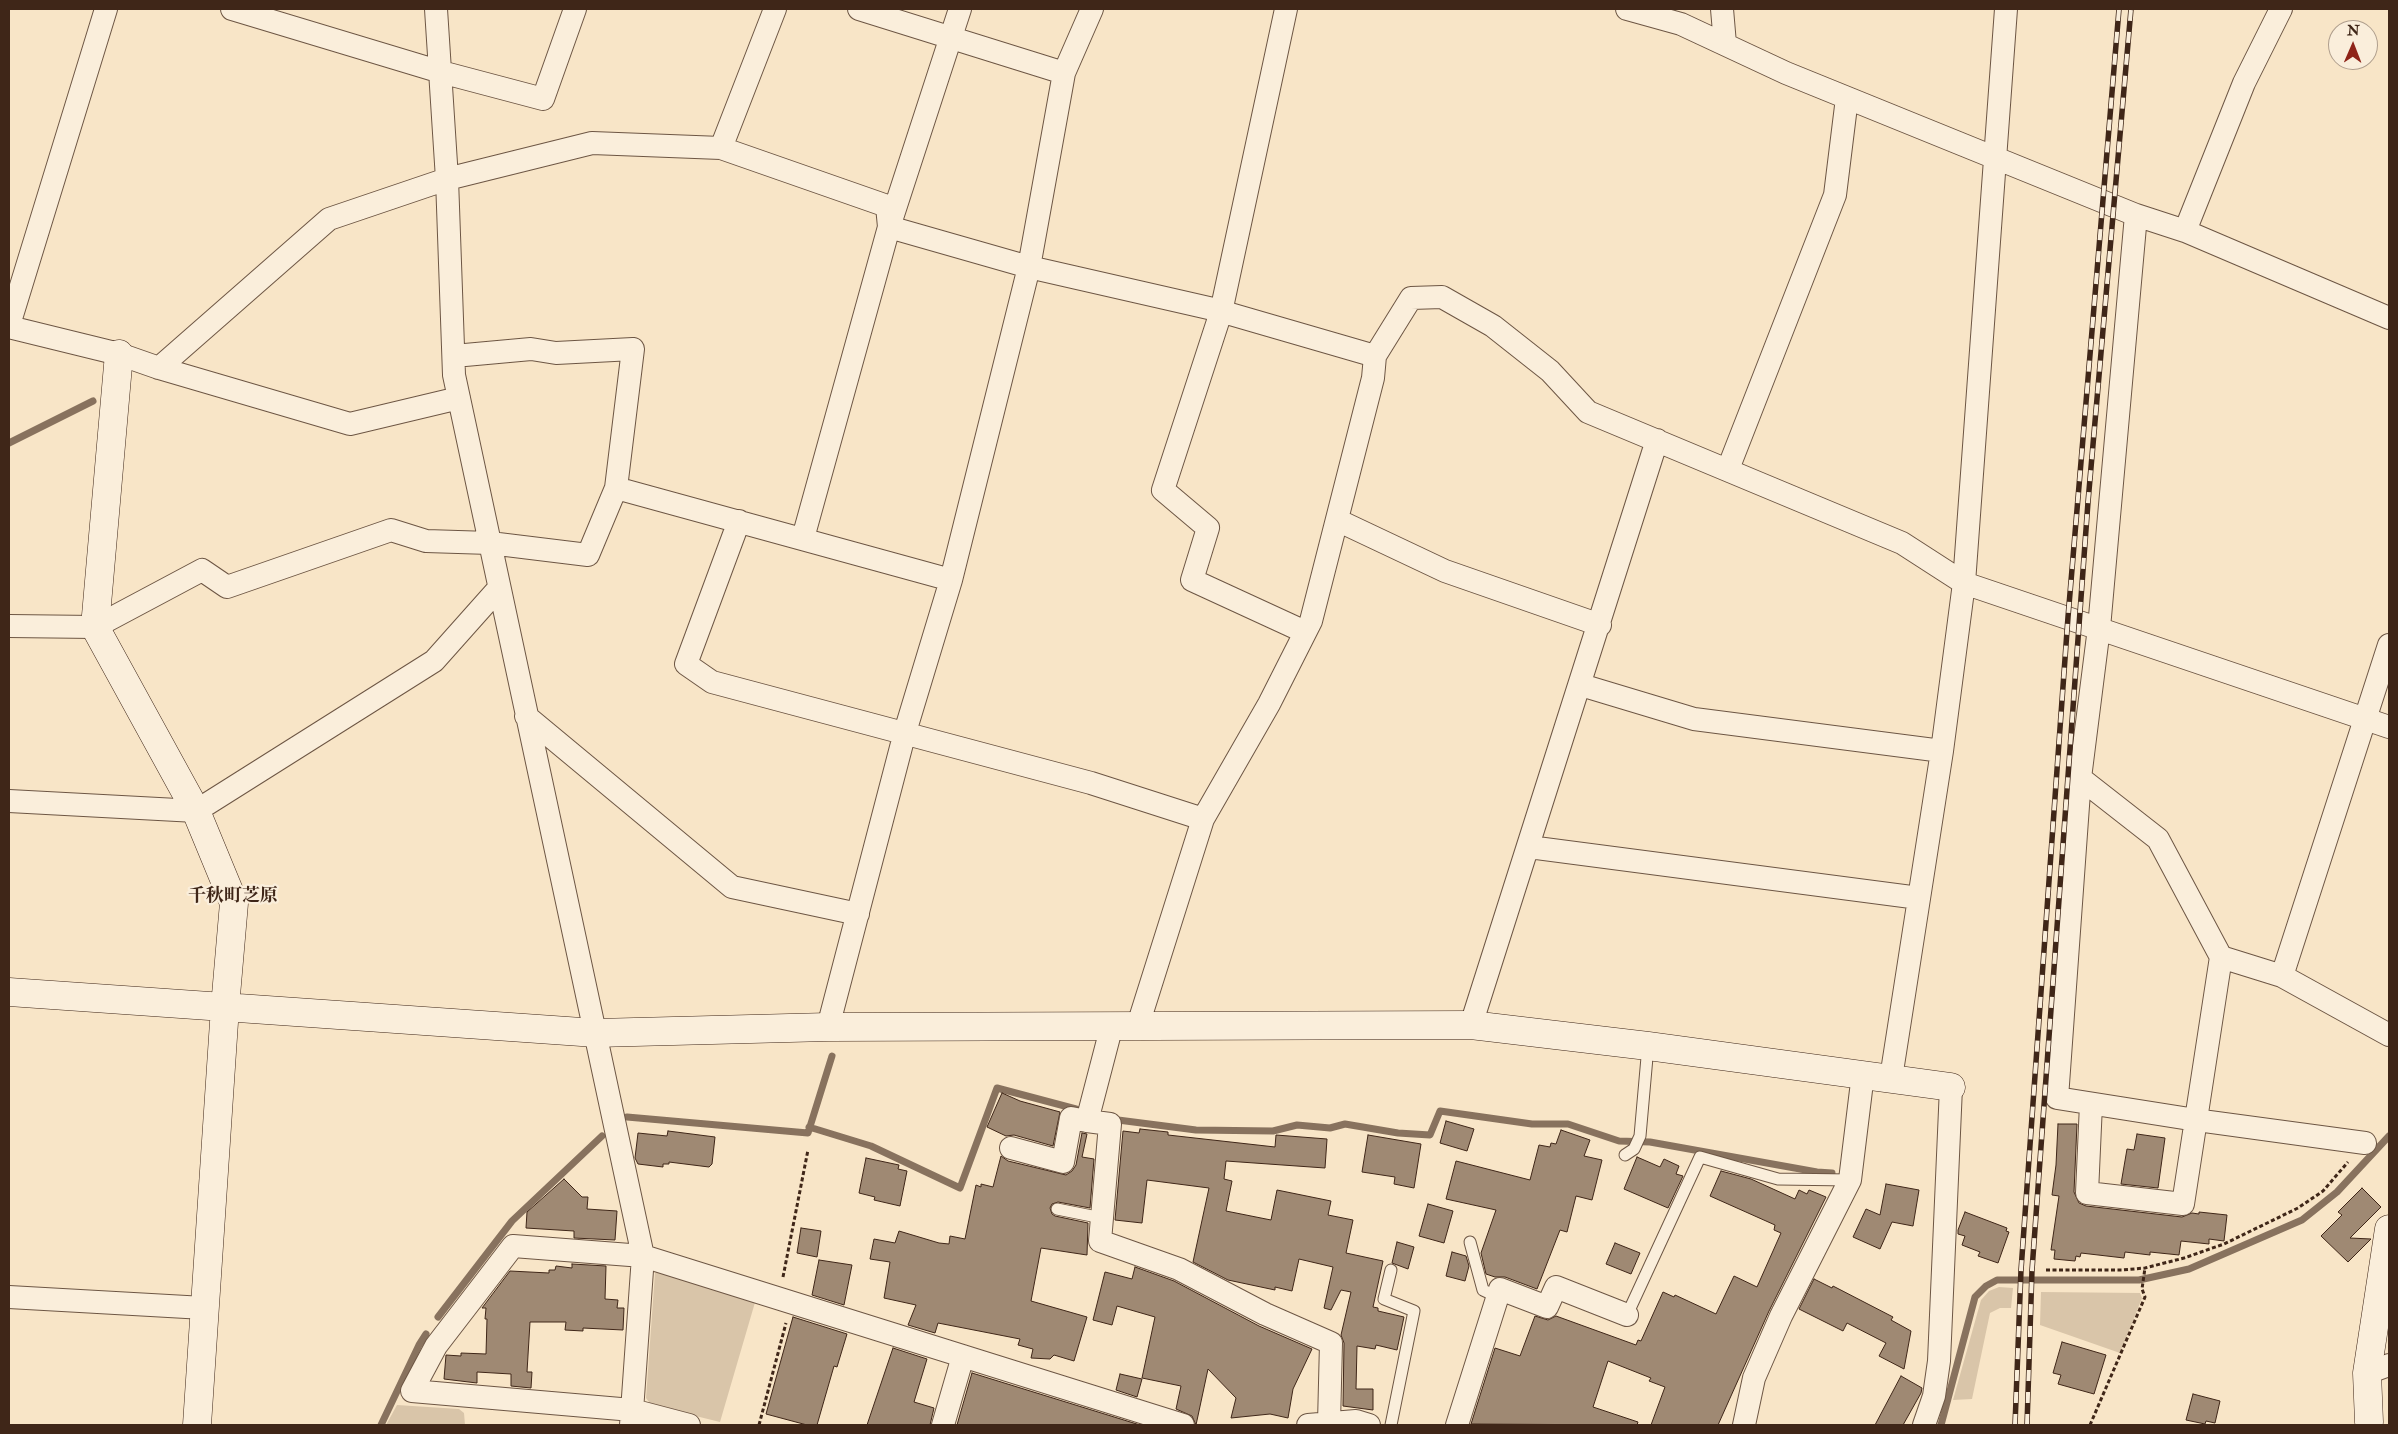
<!DOCTYPE html>
<html>
<head>
<meta charset="utf-8">
<style>
  body { margin:0 }
  #map { position:relative; width:2398px; height:1434px; overflow:hidden; background:#f8e5c7; font-family:"IM FELL Double Pica",serif }
  canvas { display:block }
  .frame { position:absolute; inset:0; border:10px solid #3f2618; pointer-events:none }
  .north { position:absolute; left:2328px; top:20px; width:50px; height:50px; box-sizing:border-box; background:#faeedb; border:1px solid #af9e8d; border-radius:50%; rotate:1deg; font-size:14px; font-weight:700; line-height:20px; text-align:center; color:#3f2618 }
  .north::after { content:''; display:block; margin:auto; width:18px; height:22px; background:#8f2418; clip-path:polygon(50% 0,100% 100%,50% 72%,0 100%) }
</style>
</head>
<body>
<div id="map">
<canvas width="2398" height="1434"></canvas>
<div class="frame"></div>
<div class="north">N</div>
</div>
<script>
const ctx = document.querySelector('canvas').getContext('2d');
ctx.lineJoin = 'round';
function paint(path, color) {
  ctx.fillStyle = color;
  ctx.fill(path, 'evenodd');
}
function shape(rows) {
  const path = new Path2D();
  for (const r of rows) {
    path.moveTo(r[0], r[1]);
    for (let i = 2; i < r.length; i += 2) path.lineTo(r[i], r[i + 1]);
  }
  return path;
}
function stroke(path, color, width, dash) {
  ctx.strokeStyle = color;
  ctx.lineWidth = width;
  ctx.lineCap = dash ? 'butt' : 'round';
  ctx.setLineDash(dash || []);
  ctx.stroke(path);
}
function write(font, color, halo, rows, align = 'center') {
  ctx.font = font + ' "IM FELL Double Pica","Noto Serif JP",serif';
  ctx.lineWidth = 4.5;
  ctx.setLineDash([]);
  ctx.textBaseline = 'middle';
  ctx.strokeStyle = halo;
  ctx.fillStyle = color;
  for (const [text, x, y, turn = 0] of rows) {
    ctx.save();
    ctx.translate(x, y);
    ctx.rotate((+turn || 0) * Math.PI / 180);
    ctx.textAlign = isNaN(turn) ? turn : align;
    if (halo) ctx.strokeText(text, 0, 0);
    ctx.fillText(text, 0, 0);
    ctx.restore();
  }
}
paint(shape([
  [663,1269,756,1299,720,1422,651,1405,646,1398,655,1273],
  [1999,1287,2013,1288,2011,1308,2000,1308,1990,1313,1972,1399,1953,1400,1981,1300,1989,1291],
  [2041,1292,2140,1293,2142,1298,2120,1353,2040,1325],
  [397,1405,459,1409,464,1413,465,1425,386,1425]
]), '#d9c5a9');
stroke(shape([
  [9,443,93,401],
  [627,1117,808,1133,832,1056],
  [1118,1120,1196,1130,1273,1131,1297,1125,1330,1128,1345,1124,1398,1133,1430,1135,1440,1111,1532,1124,1568,1124,1619,1141,1650,1142,1817,1172,1832,1173],
  [809,1127,871,1146,960,1188,997,1088,1076,1109],
  [438,1317,512,1221,602,1136],
  [381,1425,419,1345,426,1334],
  [1941,1425,1975,1297,1986,1286,1997,1280,2139,1280,2189,1269,2302,1220,2337,1192,2389,1136]
]), '#88725e', 7);
const building = shape([
  [1002,1093,1020,1101,1060,1112,1053,1146,1014,1135,1006,1136,987,1127,1002,1093],
  [1446,1121,1474,1129,1467,1151,1440,1143,1446,1121],
  [2058,1124,2077,1124,2074,1192,2079,1203,2086,1206,2182,1217,2192,1213,2199,1214,2199,1212,2227,1215,2224,1241,2209,1239,2209,1244,2181,1241,2179,1255,2150,1252,2150,1255,2125,1252,2124,1258,2081,1253,2080,1257,2076,1256,2075,1261,2054,1259,2055,1250,2051,1250,2059,1196,2052,1195,2056,1165,2058,1124],
  [1140,1129,1168,1132,1168,1135,1275,1147,1276,1135,1327,1139,1325,1168,1226,1161,1224,1179,1232,1181,1226,1211,1271,1220,1277,1190,1331,1201,1328,1215,1353,1220,1346,1253,1383,1261,1373,1307,1378,1308,1378,1311,1404,1317,1397,1350,1376,1345,1375,1349,1357,1346,1356,1389,1373,1389,1373,1410,1343,1406,1344,1343,1341,1335,1351,1292,1341,1290,1331,1310,1324,1308,1333,1267,1299,1259,1292,1291,1275,1287,1275,1290,1228,1280,1193,1262,1209,1188,1147,1180,1142,1223,1115,1220,1123,1131,1139,1133,1140,1129],
  [1561,1130,1590,1140,1584,1156,1602,1160,1592,1200,1576,1196,1567,1232,1560,1230,1537,1289,1505,1277,1495,1277,1486,1274,1481,1253,1496,1210,1446,1199,1456,1161,1530,1180,1539,1145,1550,1147,1551,1143,1556,1144,1561,1130],
  [668,1131,715,1137,712,1164,709,1167,669,1162,669,1164,663,1164,663,1167,638,1164,635,1158,638,1133,667,1136,668,1131],
  [1082,1133,1087,1134,1082,1157,1094,1159,1090,1208,1058,1202,1052,1204,1050,1208,1052,1214,1055,1216,1088,1223,1087,1255,1041,1248,1031,1301,1087,1317,1074,1361,1054,1355,1050,1359,1031,1358,1033,1349,1018,1345,1020,1339,938,1323,935,1333,908,1325,916,1305,884,1298,890,1262,870,1259,874,1239,895,1243,899,1231,939,1243,949,1244,950,1236,965,1239,976,1185,981,1187,981,1184,993,1187,1001,1156,1008,1161,1066,1175,1072,1171,1076,1165,1082,1133],
  [2137,1134,2165,1138,2158,1188,2121,1184,2127,1149,2134,1150,2137,1134],
  [1368,1135,1421,1144,1414,1188,1394,1184,1395,1177,1362,1172,1368,1135],
  [1637,1157,1660,1167,1664,1159,1679,1166,1676,1174,1683,1176,1668,1208,1624,1189,1637,1157],
  [866,1158,899,1165,898,1169,907,1171,900,1206,874,1200,875,1197,859,1193,866,1158],
  [1721,1171,1751,1179,1795,1199,1799,1190,1807,1194,1809,1190,1826,1197,1769,1311,1718,1425,1651,1425,1665,1387,1649,1381,1651,1378,1608,1361,1593,1407,1638,1422,1637,1425,1471,1424,1495,1348,1520,1356,1535,1316,1548,1320,1556,1316,1636,1345,1638,1340,1641,1341,1663,1292,1674,1297,1675,1295,1716,1314,1734,1276,1757,1287,1781,1233,1774,1230,1775,1225,1710,1196,1721,1171],
  [564,1179,582,1197,588,1197,587,1209,617,1211,615,1240,574,1238,574,1231,526,1228,527,1212,564,1179],
  [1886,1184,1919,1190,1913,1226,1892,1222,1880,1249,1853,1237,1866,1209,1880,1215,1886,1184],
  [2362,1188,2381,1207,2350,1238,2371,1239,2348,1262,2321,1236,2342,1215,2338,1212,2362,1188],
  [1428,1204,1453,1211,1444,1243,1419,1236,1428,1204],
  [1965,1212,2007,1228,2006,1231,2009,1232,1998,1263,1978,1256,1980,1252,1962,1245,1965,1236,1958,1234,1958,1230,1965,1212],
  [801,1228,821,1231,817,1257,797,1253,801,1228],
  [1397,1242,1414,1247,1408,1269,1392,1263,1397,1242],
  [1615,1243,1640,1253,1631,1274,1606,1264,1615,1243],
  [1452,1252,1466,1256,1469,1266,1465,1281,1446,1276,1452,1252],
  [819,1260,852,1265,844,1305,812,1295,819,1260],
  [572,1264,606,1266,605,1299,618,1300,617,1308,624,1308,623,1330,583,1328,583,1331,565,1330,566,1322,530,1322,527,1372,532,1372,531,1388,511,1386,511,1374,477,1372,477,1383,444,1379,446,1355,461,1356,461,1353,486,1354,487,1319,485,1319,486,1308,482,1308,510,1271,549,1273,549,1270,555,1270,556,1266,572,1268,572,1264],
  [1135,1267,1174,1281,1259,1326,1312,1349,1293,1389,1288,1418,1270,1414,1231,1418,1236,1398,1208,1369,1196,1425,1192,1416,1176,1409,1181,1386,1142,1378,1155,1317,1117,1306,1112,1325,1093,1320,1105,1272,1132,1279,1135,1267],
  [1814,1279,1832,1288,1833,1286,1893,1317,1891,1320,1911,1331,1904,1369,1879,1356,1886,1343,1847,1323,1843,1331,1799,1309,1814,1279],
  [793,1317,847,1334,837,1367,834,1366,817,1425,807,1425,766,1414,793,1317],
  [2062,1342,2106,1355,2094,1394,2058,1384,2061,1375,2053,1373,2062,1342],
  [893,1348,927,1359,914,1402,934,1408,930,1425,867,1425,893,1348],
  [972,1373,1140,1425,957,1425,972,1373],
  [1120,1374,1142,1379,1137,1397,1116,1390,1120,1374],
  [1901,1376,1922,1388,1921,1393,1903,1425,1875,1425,1901,1376],
  [2193,1394,2220,1401,2215,1423,2206,1421,2205,1424,2186,1420,2193,1394]
]);
paint(building, '#9f8973');
stroke(building, '#3f2618', 1);
const lane = shape([
  [1625,1155,1634,1149,1640,1136,1648,1046],
  [1057,1209,1102,1218],
  [1470,1242,1483,1290,1498,1297],
  [1391,1270,1384,1299,1414,1311,1391,1425],
  [1627,1315,1700,1157,1778,1179,1850,1180]
]);
const street = shape([
  [232,9,441,72,543,99,575,9],
  [436,9,447,179,454,375,643,1256,631,1425],
  [859,9,1064,73],
  [1286,9,1221,312,1163,490,1208,528,1192,580,1305,632],
  [1627,9,1681,24,1786,73,2136,215,2185,231,2389,318],
  [1722,9,1725,44],
  [721,148,775,9],
  [2136,215,2099,628,2080,778,2057,1098,2196,1120,2365,1143],
  [2185,231,2244,83,2281,9],
  [9,325,106,9],
  [9,327,119,354,159,368,350,424,459,398],
  [1375,356,1411,298,1442,297,1493,326,1550,371,1588,412,1902,543,1964,583,2389,727],
  [159,368,329,219,447,179,592,143,721,148,887,206,889,227,1029,267,1213,309,1375,356,1373,378,1311,621,1269,704,1203,819,1138,1025],
  [1728,469,1835,195,1847,98],
  [616,488,951,580],
  [1337,520,1445,571,1600,625],
  [739,521,686,664,712,682,1091,783,1203,819],
  [803,538,889,227,960,9],
  [9,626,95,627,202,570,227,587,391,530,426,541,490,543,588,555,616,488,633,349,556,353,531,349,454,356],
  [1581,685,1694,719,1942,751],
  [526,716,732,887,858,914],
  [2080,778,2158,839,2221,957,2282,976,2389,1035],
  [9,801,196,811,434,661,499,588],
  [1529,847,1919,898],
  [2282,976,2389,645],
  [1112,1025,1087,1121,1110,1124,1100,1241,1179,1269,1265,1314,1331,1343,1329,1423],
  [1471,1025,1657,440],
  [828,1027,905,732,951,580,1029,267,1064,73,1092,9],
  [1891,1078,1942,751,1964,583,2006,9],
  [2091,1104,2087,1193,2183,1204,2221,957],
  [1011,1148,1063,1162,1071,1118,1087,1121],
  [9,1297,204,1308],
  [2367,1373,2389,1365],
  [689,1425,632,1410,412,1391,436,1346,513,1246,643,1256,1183,1425],
  [943,1425,963,1356],
  [1308,1425,1356,1421,1369,1425],
  [1457,1425,1500,1289,1547,1307,1556,1287,1627,1315],
  [1744,1425,1754,1378,1781,1316,1850,1180,1863,1074],
  [1924,1425,1934,1396,1939,1361,1951,1087]
]);
const secondary = shape([
  [119,354,95,627,196,811,234,903,225,1007,197,1425],
  [9,992,596,1033,828,1027,1471,1025,1648,1046,1951,1087],
  [2369,1422,2367,1373,2389,1229]
]);
stroke(lane, '#6d5644', 13);
stroke(street, '#6d5644', 24);
stroke(secondary, '#3f2618', 29);
stroke(shape([
  [2046,1270,2122,1270,2145,1268,2184,1258,2224,1244,2298,1208,2323,1191,2348,1162],
  [783,1277,808,1150],
  [759,1425,786,1323],
  [2090,1425,2145,1297,2142,1289,2145,1268]
]), '#3f2618', 3, [4, 2.5]);
stroke(lane, '#faeedb', 11);
stroke(street, '#faeedb', 22);
stroke(secondary, '#faeedb', 28);
const rail = shape([
  [2015,1425,2021,1270,2068,617,2119,9],
  [2027,1425,2032,1270,2088,502,2131,9]
]);
stroke(rail, '#3f2618', 5.5);
stroke(rail, '#faeedb', 4, [11]);
write('bold 18px', '#3f2618', '#faeedb', [
  ["千秋町芝原",233,897]
]);
</script>
</body>
</html>
